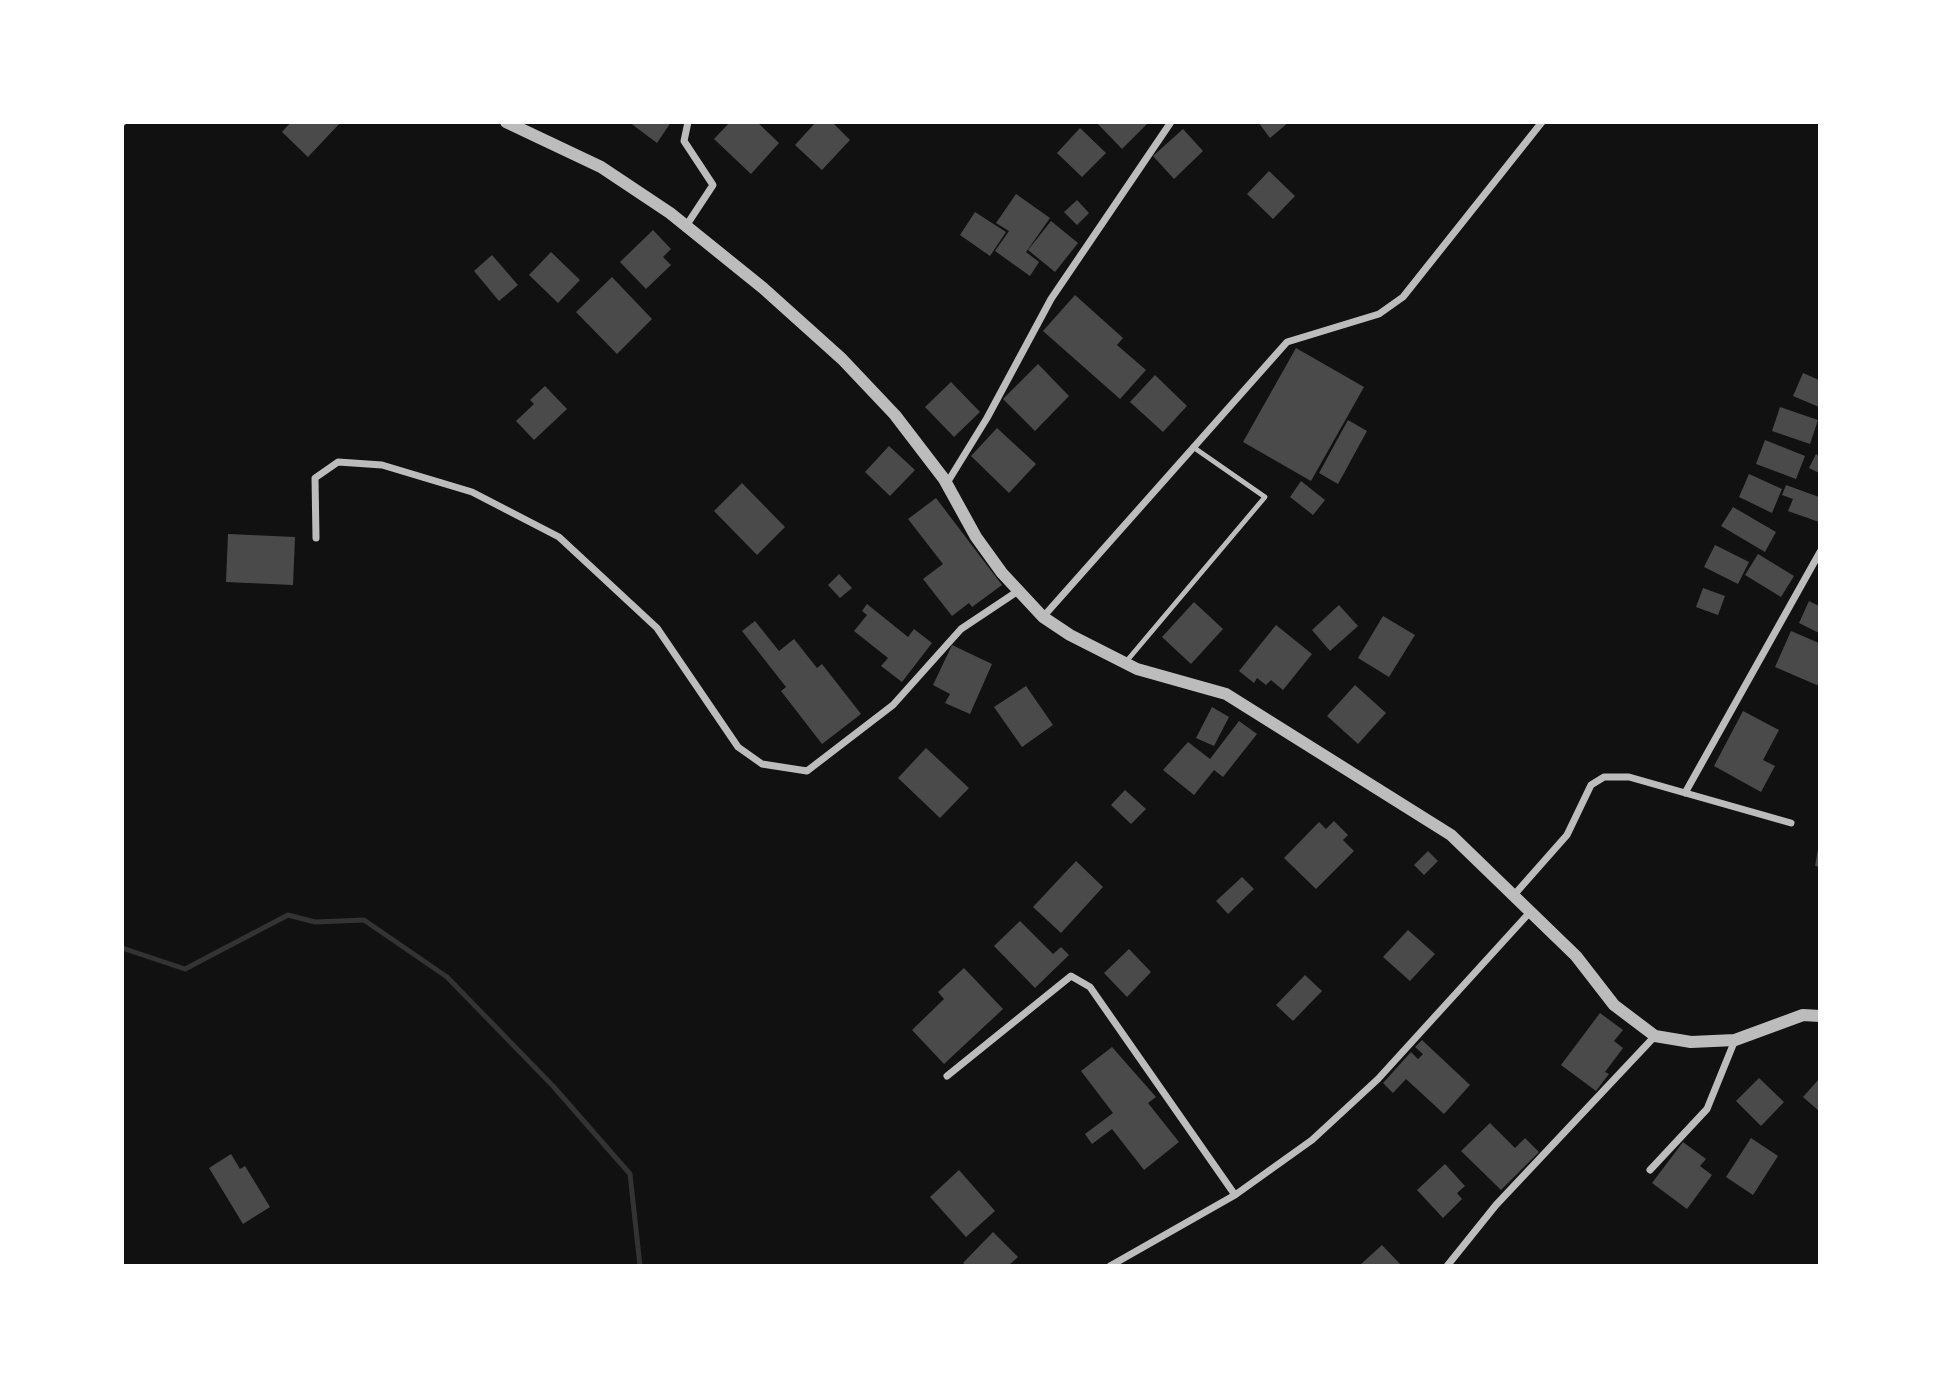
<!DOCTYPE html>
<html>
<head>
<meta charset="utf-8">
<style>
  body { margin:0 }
  #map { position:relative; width:1942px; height:1388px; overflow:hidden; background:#111; font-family:Quicksand,sans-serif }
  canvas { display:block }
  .frame { position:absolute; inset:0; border:124px solid #fff; pointer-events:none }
</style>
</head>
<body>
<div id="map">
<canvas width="1942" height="1388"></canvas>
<div class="frame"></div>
</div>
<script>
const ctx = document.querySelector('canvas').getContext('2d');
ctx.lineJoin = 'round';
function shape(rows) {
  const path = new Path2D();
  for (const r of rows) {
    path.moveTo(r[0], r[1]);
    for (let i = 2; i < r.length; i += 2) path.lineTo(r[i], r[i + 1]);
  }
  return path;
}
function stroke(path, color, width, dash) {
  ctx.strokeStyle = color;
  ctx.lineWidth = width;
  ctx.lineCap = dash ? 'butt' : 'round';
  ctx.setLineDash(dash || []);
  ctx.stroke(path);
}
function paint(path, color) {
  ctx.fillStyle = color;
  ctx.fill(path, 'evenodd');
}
stroke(shape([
  [122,948,185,969,288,915,315,922,364,920,447,977,553,1086,630,1174,640,1266]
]), '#333', 5);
paint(shape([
  [291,122,341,122,308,157,282,132],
  [629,122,671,122,657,143],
  [730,122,757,122,779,143,751,174,714,139],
  [816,122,832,122,850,140,822,170,795,145],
  [1096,122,1149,122,1122,149],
  [1258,122,1289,122,1270,138],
  [1080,128,1106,153,1082,177,1057,153],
  [1183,129,1203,151,1174,179,1153,156],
  [1269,171,1295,196,1273,219,1247,194],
  [1016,194,1050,218,1024,255,1026,252,1039,262,1030,276,995,251,1009,231,996,223],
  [1077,200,1089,213,1077,225,1064,212],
  [975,212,1006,232,990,256,960,235],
  [1051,221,1078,243,1055,272,1028,250],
  [653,230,671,249,663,257,671,265,646,289,620,262],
  [551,252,580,280,558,303,529,275],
  [492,255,518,285,499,301,474,271],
  [612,277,652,319,617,354,576,312],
  [1075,295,1123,338,1117,345,1146,370,1120,399,1043,331],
  [1296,348,1364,387,1311,481,1243,442],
  [1038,364,1069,396,1035,431,1003,399],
  [1803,373,1819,380,1819,407,1793,396],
  [1155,375,1187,406,1163,432,1130,402],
  [951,382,980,412,954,437,925,407],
  [545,386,567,409,534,440,516,421,534,404,530,400],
  [1780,407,1818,420,1810,444,1772,431],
  [1348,420,1367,431,1338,484,1319,473],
  [997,428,1036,464,1009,493,971,456],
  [1765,440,1805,456,1796,479,1756,464],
  [889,446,915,470,890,496,865,472],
  [1816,454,1819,456,1819,473,1809,468],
  [1749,474,1782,489,1772,513,1739,497],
  [1301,481,1325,500,1313,515,1290,497],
  [742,483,785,527,757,555,714,511],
  [1786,485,1819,497,1819,522,1788,511,1793,499,1782,495],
  [936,498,1002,585,972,607,969,603,952,616,923,579,943,564,908,519],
  [1733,507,1776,532,1765,552,1721,526],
  [228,534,295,537,293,585,226,582],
  [1715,545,1749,562,1738,584,1704,567],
  [1758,554,1794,576,1781,597,1745,575],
  [839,574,852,588,840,598,828,585],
  [1703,588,1725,596,1718,615,1696,607],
  [1809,601,1819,606,1819,633,1799,623],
  [1194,602,1223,629,1191,664,1162,637],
  [867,604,908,637,914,629,932,643,902,682,881,666,888,658,854,631,867,615,862,611],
  [1339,605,1358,626,1330,651,1312,630],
  [1383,616,1415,635,1389,677,1358,658],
  [755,621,779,651,794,639,817,668,822,664,861,714,822,744,781,691,786,687,742,631],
  [1276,625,1312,654,1283,690,1271,680,1266,685,1257,678,1254,683,1239,671],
  [1791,631,1819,643,1819,686,1775,667],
  [952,645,992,664,970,714,945,703,950,694,933,685],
  [1355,685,1386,713,1358,744,1327,716],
  [1026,686,1053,725,1022,747,994,707],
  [1212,707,1229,717,1214,746,1196,738],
  [1743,711,1779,730,1763,760,1775,766,1761,792,1714,766],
  [1239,721,1257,734,1223,777,1214,770,1194,795,1163,770,1188,742,1210,759],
  [926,748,969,788,940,818,898,778],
  [1125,790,1146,809,1131,824,1111,805],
  [1334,821,1348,835,1343,840,1354,851,1316,889,1284,858,1319,822,1326,829],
  [1818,849,1819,849,1819,867,1815,866],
  [1428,851,1438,861,1424,875,1414,865],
  [1076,861,1103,887,1061,933,1033,907],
  [1242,877,1254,889,1228,914,1216,901],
  [1020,921,1053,954,1061,947,1069,955,1035,988,994,946],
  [1408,930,1435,954,1410,981,1383,957],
  [1129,949,1151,972,1127,997,1104,973],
  [964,968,1003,1009,944,1064,912,1030,944,999,938,992],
  [1305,975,1322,991,1293,1021,1276,1005],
  [1600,1013,1623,1030,1614,1041,1623,1048,1605,1072,1609,1074,1596,1091,1561,1065],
  [1422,1040,1470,1085,1444,1114,1406,1079,1393,1093,1383,1083,1411,1052,1418,1059,1423,1054,1415,1047],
  [1112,1047,1156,1097,1148,1103,1179,1142,1144,1170,1112,1129,1092,1144,1085,1134,1113,1113,1081,1071],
  [1759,1078,1784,1102,1761,1126,1736,1101],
  [1819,1079,1819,1111,1803,1097],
  [1490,1123,1515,1148,1525,1138,1539,1152,1501,1190,1461,1151],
  [1751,1138,1778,1156,1753,1195,1726,1177],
  [1683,1142,1706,1159,1700,1166,1712,1175,1687,1209,1652,1183],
  [231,1154,240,1169,245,1166,270,1207,243,1224,209,1168],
  [1445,1164,1465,1186,1457,1193,1462,1199,1443,1218,1417,1190],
  [959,1170,995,1211,966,1237,930,1197],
  [993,1232,1018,1257,1009,1265,966,1265,963,1263],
  [1382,1245,1401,1265,1360,1265]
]), '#4a4a4a');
stroke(shape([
  [1125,663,1265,497,1193,447]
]), '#bcbcbc', 5);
stroke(shape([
  [122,123,123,122],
  [686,226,713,185,684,141,688,122],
  [947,483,987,418,1051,299,1171,122],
  [316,538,315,478,338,462,382,465,472,492,559,537,657,628,738,747,762,764,807,771,893,705,961,629,1018,591],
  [1043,617,1287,342,1379,314,1403,297,1542,122],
  [1685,793,1820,552],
  [1514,895,1567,835,1591,785,1604,777,1629,777,1791,823],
  [947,1076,1071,976,1090,987,1235,1195],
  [1650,1170,1707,1109,1735,1040],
  [1110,1266,1235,1195,1312,1140,1378,1079,1531,911],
  [1447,1266,1496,1205,1655,1036]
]), '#bcbcbc', 7);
stroke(shape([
  [506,122,601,167,670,213,763,288,842,359,895,415,944,479,976,537,1002,573,1043,617,1070,635,1137,669,1226,694,1451,835,1576,956,1614,1005,1655,1036,1691,1042,1735,1040,1803,1015,1820,1016]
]), '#bcbcbc', 12);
</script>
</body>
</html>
